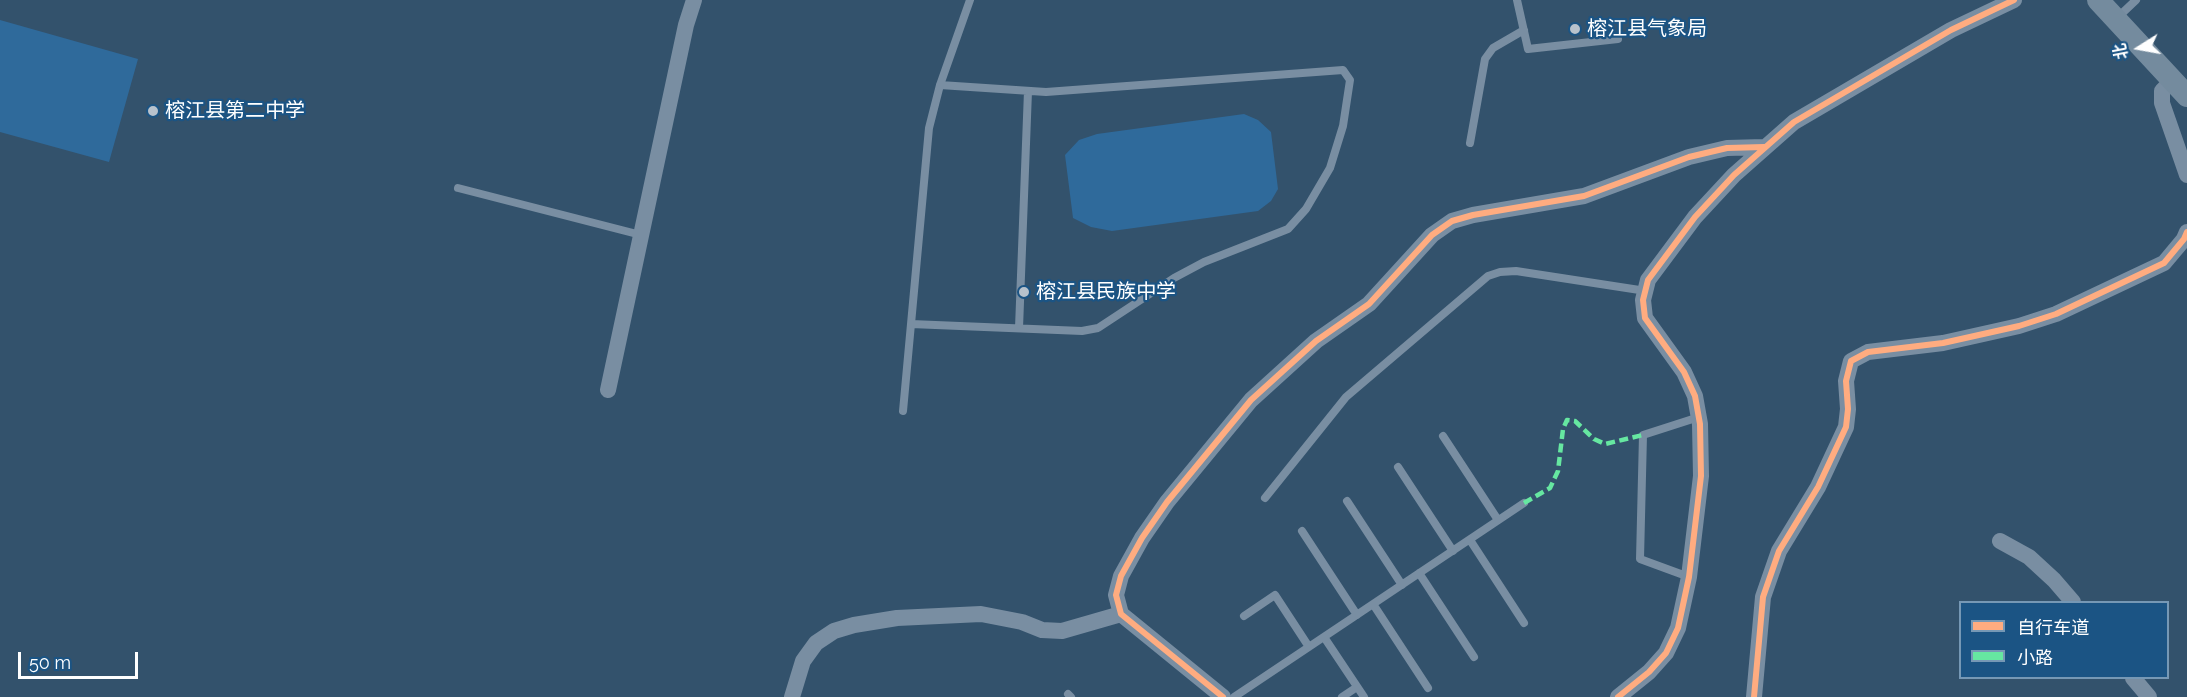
<!DOCTYPE html>
<html>
<head>
<meta charset="utf-8">
<style>
  body { margin:0 }
  #map { position:relative; width:2187px; height:697px; overflow:hidden; background:#33526c; font-family:Raleway,"Noto Sans SC",sans-serif }
  canvas { display:block }
  .legend { position:absolute; left:1959px; top:601px; width:210px; height:78px; box-sizing:border-box; background:#1b5484; border:2px solid #7698b5; margin:0; padding:8px 10px; list-style:none; font-size:18px; color:#fff }
  .legend li { display:flex; align-items:center; gap:12px; height:30px }
  .legend b { width:30px; border:2px solid #7698b5 }
  .north { position:absolute; left:2109px; top:18px; width:60px; height:60px; -webkit-text-stroke:4px #1b5484; paint-order:stroke; rotate:259deg; font-size:16px; font-weight:700; line-height:24px; text-align:center; color:#fff }
  .north::after { content:''; display:block; margin:auto; width:21px; height:27px; background:#fff; clip-path:polygon(50% 0,100% 100%,50% 72%,0 100%) }
  .scale { position:absolute; left:18px; top:652px; width:120px; height:27px; box-sizing:border-box; border:3px solid #fff; border-top:0; padding-left:8px; font-size:18px; line-height:21px; white-space:nowrap; color:#fff; -webkit-text-stroke:4px #1b5484; paint-order:stroke }
</style>
</head>
<body>
<div id="map">
<canvas width="2187" height="697"></canvas>
<ul class="legend">
<li><b style="height:8px;background:#ffac80"></b>自行车道</li>
<li><b style="height:8px;background:#66e7a1"></b>小路</li>
</ul>
<div class="north">北</div>
<div class="scale">50 m</div>
</div>
<script>
const ctx = document.querySelector('canvas').getContext('2d');
ctx.lineJoin = 'round';
function paint(path, color) {
  ctx.fillStyle = color;
  ctx.fill(path, 'evenodd');
}
function shape(rows) {
  const path = new Path2D();
  for (const r of rows) {
    path.moveTo(r[0], r[1]);
    for (let i = 2; i < r.length; i += 2) path.lineTo(r[i], r[i + 1]);
  }
  return path;
}
function stroke(path, color, width, dash) {
  ctx.strokeStyle = color;
  ctx.lineWidth = width;
  ctx.lineCap = dash ? 'butt' : 'round';
  ctx.setLineDash(dash || []);
  ctx.stroke(path);
}
function write(font, color, halo, rows, align = 'center') {
  ctx.font = font + ' Raleway,"Noto Sans SC",sans-serif';
  ctx.lineWidth = 4.5;
  ctx.setLineDash([]);
  ctx.textBaseline = 'middle';
  ctx.strokeStyle = halo;
  ctx.fillStyle = color;
  for (const [text, x, y, turn = 0] of rows) {
    ctx.save();
    ctx.translate(x, y);
    ctx.rotate((+turn || 0) * Math.PI / 180);
    ctx.textAlign = isNaN(turn) ? turn : align;
    if (halo) ctx.strokeText(text, 0, 0);
    ctx.fillText(text, 0, 0);
    ctx.restore();
  }
}
paint(shape([
  [0,20,138,59,109,162,0,132],
  [1244,114,1258,120,1271,132,1278,189,1271,201,1258,211,1112,231,1091,227,1073,218,1065,155,1079,140,1097,134]
]), '#2f6a9b');
stroke(shape([
  [1517,0,1528,49,1618,39],
  [2117,18,2136,0],
  [1470,143,1485,59,1493,48,1524,30],
  [458,188,641,235],
  [911,324,1082,331,1098,328,1174,278,1204,262,1288,229,1306,209,1330,168,1343,126,1350,80,1343,70,1046,92,940,85],
  [1019,328,1028,91],
  [903,411,929,128,940,85,970,0],
  [1443,436,1498,520],
  [1398,467,1453,551],
  [1265,498,1346,397,1488,276,1500,272,1516,271,1646,291],
  [1347,501,1402,585],
  [1302,531,1357,615],
  [1470,540,1524,623],
  [1419,573,1474,657],
  [1689,577,1640,559,1643,435,1699,417],
  [1373,604,1428,688],
  [1244,616,1275,595,1309,647],
  [1324,637,1364,697],
  [1068,694,1071,697],
  [1234,697,1524,503],
  [1342,697,1357,687]
]), '#798ea2', 8);
stroke(shape([
  [2172,81,2162,91,2162,103,2187,175],
  [608,390,686,25,694,0],
  [2000,541,2029,557,2054,580,2073,602],
  [2133,678,2149,697],
  [792,697,803,661,816,643,834,631,854,625,897,618,981,614,1022,622,1042,630,1062,631,1121,614],
  [1223,697,1121,614,1116,595,1121,576,1142,538,1167,502,1251,400,1316,341,1369,304,1432,235,1452,221,1473,215,1584,196,1689,157,1727,148,1764,147],
  [1618,697,1649,672,1666,653,1678,628,1689,577,1701,476,1700,424,1695,396,1684,372,1645,318,1643,300,1648,280,1695,217,1734,175,1794,122,1951,30,2014,0],
  [1754,697,1763,597,1779,551,1818,487,1846,427,1848,409,1846,381,1851,361,1868,352,1943,343,2019,326,2056,314,2164,263,2184,239,2187,232]
]), '#798ea2', 16);
stroke(shape([
  [2098,0,2187,96]
]), '#748b9e', 22);
stroke(shape([
  [1524,503,1550,488,1558,471,1563,429,1567,420,1575,421,1594,439,1605,444,1643,435]
]), '#66e7a1', 4.5, [9, 4.5]);
stroke(shape([
  [1223,697,1121,614,1116,595,1121,576,1142,538,1167,502,1251,400,1316,341,1369,304,1432,235,1452,221,1473,215,1584,196,1689,157,1727,148,1764,147],
  [1618,697,1649,672,1666,653,1678,628,1689,577,1701,476,1700,424,1695,396,1684,372,1645,318,1643,300,1648,280,1695,217,1734,175,1794,122,1951,30,2014,0],
  [1754,697,1763,597,1779,551,1818,487,1846,427,1848,409,1846,381,1851,361,1868,352,1943,343,2019,326,2056,314,2164,263,2184,239,2187,232]
]), '#ffac80', 6);
for (const [x, y, r, color] of [
  [1575,29,6,"#b8c2cc"],
  [153,111,6,"#b8c2cc"],
  [1024,292,6,"#b8c2cc"]
]) {
  const dot = new Path2D();
  dot.arc(x, y, r, 0, 2 * Math.PI);
  ctx.fillStyle = color;
  ctx.fill(dot);
  stroke(dot, '#1b5484', 2);
}
write('20px', '#fff', '#1b5484', [
  ["榕江县气象局",1587,29],
  ["榕江县第二中学",165,111],
  ["榕江县民族中学",1036,292]
], 'left');
</script>
</body>
</html>
